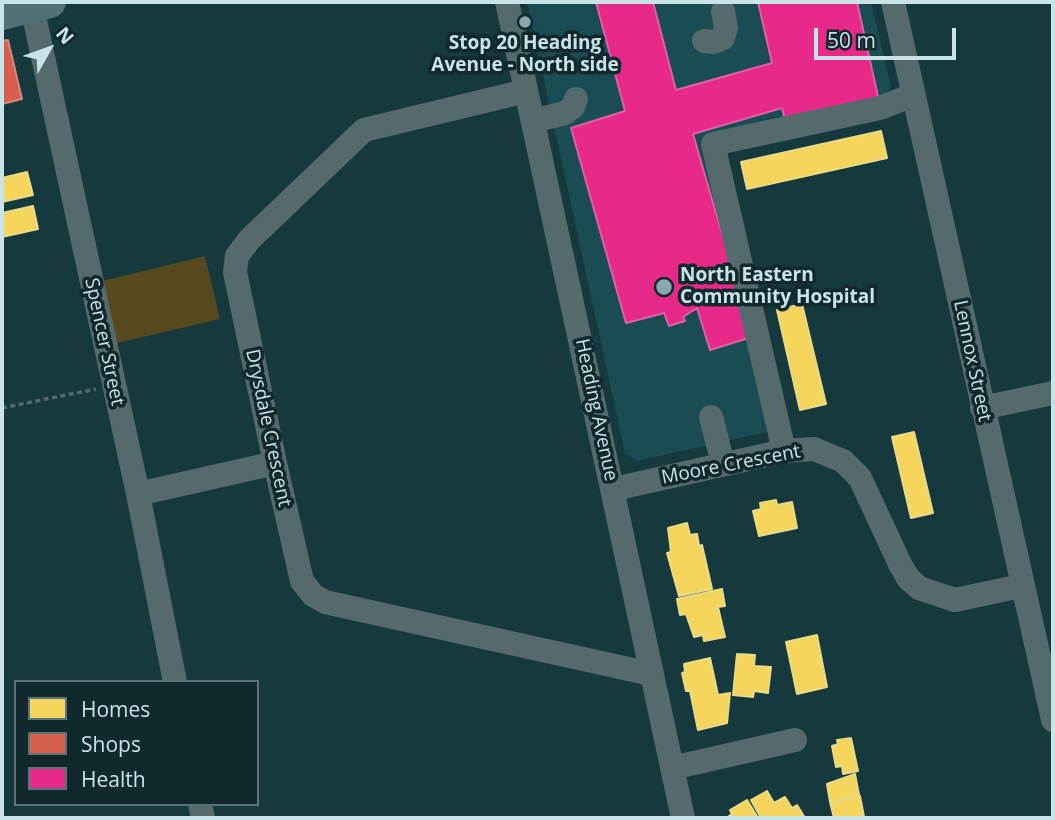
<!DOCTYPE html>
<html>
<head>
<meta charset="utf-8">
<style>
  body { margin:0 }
  #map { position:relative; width:1055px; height:820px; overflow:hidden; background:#15393d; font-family:"Open Sans",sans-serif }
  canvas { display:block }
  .frame { position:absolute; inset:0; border:4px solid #c8e4e9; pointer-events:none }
  .legend { position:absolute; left:14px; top:680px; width:245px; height:126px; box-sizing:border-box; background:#11282c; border:2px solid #5a7378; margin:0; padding:9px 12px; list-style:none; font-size:21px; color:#c8e4e9 }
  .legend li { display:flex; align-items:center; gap:14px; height:35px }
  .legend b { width:35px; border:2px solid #5a7378 }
  .north { position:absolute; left:14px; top:14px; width:70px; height:70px; -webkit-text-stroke:5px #11282c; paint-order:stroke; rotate:50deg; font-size:19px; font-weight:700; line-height:28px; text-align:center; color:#c8e4e9 }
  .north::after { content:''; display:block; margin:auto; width:24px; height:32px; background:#c8e4e9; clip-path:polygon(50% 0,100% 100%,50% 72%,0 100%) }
  .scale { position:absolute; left:814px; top:28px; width:142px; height:32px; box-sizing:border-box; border:4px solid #c8e4e9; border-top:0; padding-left:9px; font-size:21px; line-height:24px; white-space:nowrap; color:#c8e4e9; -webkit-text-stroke:5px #11282c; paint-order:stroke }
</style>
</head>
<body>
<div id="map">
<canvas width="1055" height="820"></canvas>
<div class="frame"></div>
<ul class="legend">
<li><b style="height:19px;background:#f6d55c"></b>Homes</li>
<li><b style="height:19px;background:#d6604d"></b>Shops</li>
<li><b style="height:19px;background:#e7298a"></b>Health</li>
</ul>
<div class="north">N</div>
<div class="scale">50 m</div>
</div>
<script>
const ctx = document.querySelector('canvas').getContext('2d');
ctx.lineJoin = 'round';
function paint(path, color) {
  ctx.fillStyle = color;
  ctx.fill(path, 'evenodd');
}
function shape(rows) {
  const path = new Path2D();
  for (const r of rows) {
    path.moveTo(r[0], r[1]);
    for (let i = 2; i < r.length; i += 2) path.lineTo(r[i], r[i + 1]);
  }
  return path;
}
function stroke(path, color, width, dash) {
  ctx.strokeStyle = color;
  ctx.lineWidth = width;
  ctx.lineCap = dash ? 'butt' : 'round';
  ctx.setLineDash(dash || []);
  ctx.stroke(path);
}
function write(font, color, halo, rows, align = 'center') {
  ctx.font = font + ' "Open Sans",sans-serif';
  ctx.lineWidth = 7;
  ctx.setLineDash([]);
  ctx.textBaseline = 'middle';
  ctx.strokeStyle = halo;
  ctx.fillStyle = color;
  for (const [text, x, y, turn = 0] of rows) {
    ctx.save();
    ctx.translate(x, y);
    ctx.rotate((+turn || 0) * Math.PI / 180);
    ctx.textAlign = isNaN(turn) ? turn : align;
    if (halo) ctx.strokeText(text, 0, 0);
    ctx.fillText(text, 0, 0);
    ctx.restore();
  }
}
paint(shape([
  [527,2,871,2,891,87,880,103,704,143,772,431,637,461,625,453]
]), '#194c53');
paint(shape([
  [205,256,220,319,117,343,102,281]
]), '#55491d');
const homes = shape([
  [881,131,887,158,747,189,741,162,881,131],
  [27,172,33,195,2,202,2,178,27,172],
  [33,206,38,229,2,237,2,213,33,206],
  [802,304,826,404,800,410,777,310,802,304],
  [914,432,933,513,911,518,892,437,914,432],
  [776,500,777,505,792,502,797,528,759,536,753,511,761,509,760,503,776,500],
  [687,523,690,535,697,534,699,546,702,545,712,589,679,596,667,553,671,552,668,528,687,523],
  [722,589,725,606,718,607,725,637,704,641,703,635,694,637,686,614,680,615,677,599,722,589],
  [817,635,827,687,797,694,786,642,817,635],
  [737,654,755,655,754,666,771,667,768,693,754,691,753,697,733,695,737,654],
  [710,658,718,695,730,693,727,723,698,730,690,691,686,691,682,673,685,672,684,664,710,658],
  [851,738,858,771,843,774,842,766,836,767,832,746,838,744,837,740,851,738],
  [855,774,859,795,830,802,827,784,855,774],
  [767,791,774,803,785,797,792,808,797,805,805,818,761,818,751,800,767,791],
  [860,796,864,817,834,818,830,802,860,796],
  [747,800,758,818,726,818,732,814,730,810,747,800]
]);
paint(homes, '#f6d55c');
stroke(homes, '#e8da86', 2);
const shops = shape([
  [8,40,22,99,2,104,2,41,8,40]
]);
paint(shops, '#d6604d');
stroke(shops, '#d2887c', 2);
const health = shape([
  [596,2,653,2,676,90,772,63,758,2,857,2,879,101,785,120,782,108,693,134,752,337,710,350,697,308,683,317,685,321,669,326,664,313,626,323,571,128,625,111,596,2]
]);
paint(health, '#e7298a');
stroke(health, '#de61a6', 2);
stroke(shape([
  [2,408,96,389]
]), '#54696d', 3.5, [5, 3.5]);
stroke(shape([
  [31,2,138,494,175,682],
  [507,2,683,818],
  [893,2,1053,720],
  [704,41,714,42,723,38,726,27,723,11],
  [526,91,364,130,249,240,237,256,235,272,275,463,302,581,313,595,325,602,651,674],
  [533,121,565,113,573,107,576,99],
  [982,408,1053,393],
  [711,417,723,464],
  [784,451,713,144,880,108,913,95],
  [614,489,784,451,814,449,843,461,860,478,900,564,908,578,919,588,955,600,1021,586],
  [138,494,275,463],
  [672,768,795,740],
  [200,804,203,818]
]), '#546a6d', 24);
stroke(shape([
  [2,14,50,2]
]), '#4f7074', 32);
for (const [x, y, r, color] of [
  [525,22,7,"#89a8ad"],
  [664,287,9,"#89a8ad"]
]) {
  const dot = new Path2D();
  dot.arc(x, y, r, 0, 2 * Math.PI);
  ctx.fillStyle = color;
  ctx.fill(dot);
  stroke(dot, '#11282c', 2.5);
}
write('bold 19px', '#c8e4e9', '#11282c', [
  ["Stop 20 Heading",525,44],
  ["Avenue - North side",525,66],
  ["North Eastern",680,276,"left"],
  ["Community Hospital",680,298,"left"]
]);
write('19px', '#c8e4e9', '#11282c', [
  ["Spencer Street",104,342,78],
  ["Lennox Street",972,361,78],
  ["Heading Avenue",596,410,78],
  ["Drysdale Crescent",268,428,78],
  ["Moore Crescent",731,465,-11]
]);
</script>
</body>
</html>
